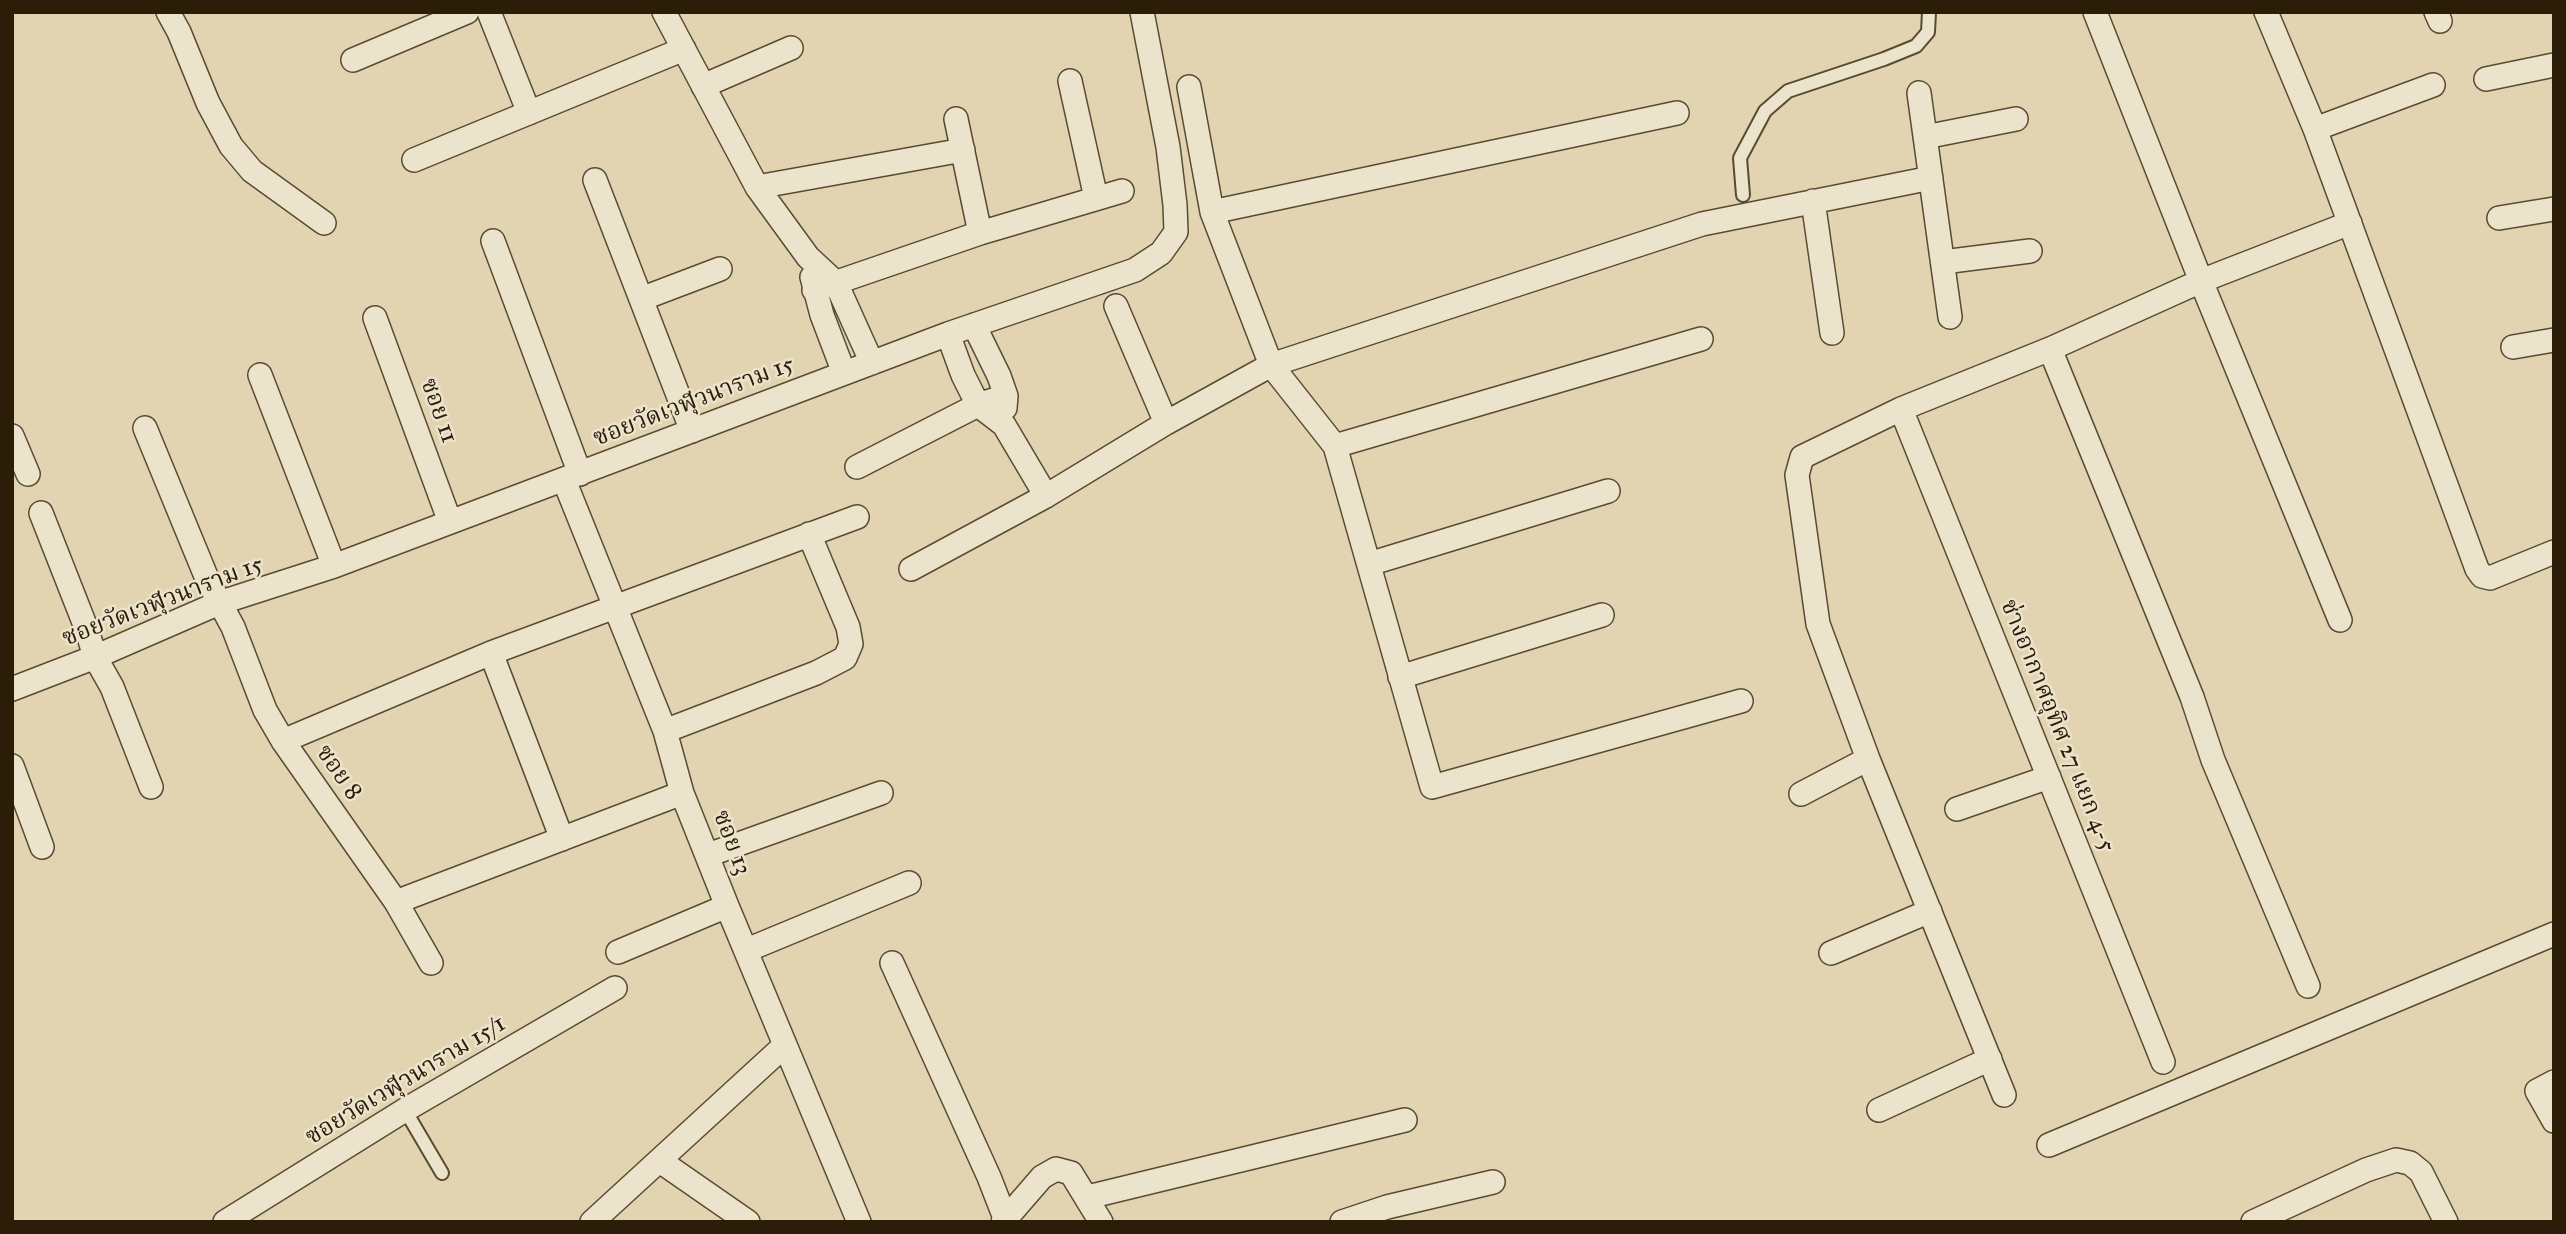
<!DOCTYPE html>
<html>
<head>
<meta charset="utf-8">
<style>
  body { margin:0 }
  #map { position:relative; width:2566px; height:1234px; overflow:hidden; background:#e2d4b1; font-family:"IM FELL Great Primer",serif }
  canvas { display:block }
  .frame { position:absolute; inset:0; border:14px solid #2b1d08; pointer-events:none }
</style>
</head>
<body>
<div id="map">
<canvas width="2566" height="1234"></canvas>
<div class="frame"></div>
</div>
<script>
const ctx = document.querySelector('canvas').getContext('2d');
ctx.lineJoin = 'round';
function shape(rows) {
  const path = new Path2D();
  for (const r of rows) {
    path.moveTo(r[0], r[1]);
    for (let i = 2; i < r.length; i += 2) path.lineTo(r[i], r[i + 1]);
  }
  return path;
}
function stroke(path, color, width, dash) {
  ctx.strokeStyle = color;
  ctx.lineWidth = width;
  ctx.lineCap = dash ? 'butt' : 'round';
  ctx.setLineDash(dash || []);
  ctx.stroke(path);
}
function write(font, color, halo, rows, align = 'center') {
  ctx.font = font + ' "IM FELL Great Primer","Noto Serif Thai",serif';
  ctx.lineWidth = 5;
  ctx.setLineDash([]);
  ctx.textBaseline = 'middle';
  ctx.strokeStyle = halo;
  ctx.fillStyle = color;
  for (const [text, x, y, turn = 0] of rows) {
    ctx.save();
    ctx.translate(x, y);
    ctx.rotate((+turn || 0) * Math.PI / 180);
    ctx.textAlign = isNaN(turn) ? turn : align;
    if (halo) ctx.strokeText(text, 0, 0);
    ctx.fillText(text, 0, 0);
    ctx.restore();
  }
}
const service = shape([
  [1743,195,1740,158,1765,111,1788,91,1884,59,1916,46,1928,32,1929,12],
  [405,1110,442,1173]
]);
const minor = shape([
  [168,12,179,32,208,103,231,146,252,171,324,223],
  [489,12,529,113],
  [664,12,757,187,808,257,836,283,872,363],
  [2095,12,2201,281,2340,620],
  [2266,12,2315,129,2477,569,2482,576,2490,578,2554,552],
  [2436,12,2440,21],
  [353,60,467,12],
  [2486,79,2554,65],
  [1070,81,1096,198],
  [703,86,791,48],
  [1189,87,1212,212,1271,365,1335,446,1701,339],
  [1919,93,1950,317],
  [956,119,980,233],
  [2315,129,2433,85],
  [1925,137,2016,119],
  [414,160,684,49],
  [595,180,692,431],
  [757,187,963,150],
  [1813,201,1832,333],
  [1212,212,1677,113],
  [2499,218,2554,209],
  [493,241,580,474],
  [1943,262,2030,251],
  [812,277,822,315,844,373],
  [814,290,980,233,1122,191],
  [641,299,720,269],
  [1116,306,1166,423],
  [375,318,450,522],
  [974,325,999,376,1006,396,1005,408],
  [948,334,963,375,978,405,1004,425,1046,496],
  [2513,347,2554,340],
  [2050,349,2192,697,2213,760,2308,986],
  [260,375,334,566],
  [1901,409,2163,1062],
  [145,428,208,581,233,627,265,710,283,741,396,902,431,963],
  [12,436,28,474],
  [1335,446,1432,787,1741,701],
  [857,467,978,405,1006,396],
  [564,480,665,731,682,793,727,906,859,1222],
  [41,513,87,630,95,657,112,687,151,787],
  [1369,564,1608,491],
  [911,569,1046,496,1166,423,1271,365,1702,224,1931,178],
  [491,653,562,839],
  [1400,677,1602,615],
  [12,689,95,657,219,603,334,566,948,334,1135,270,1161,253,1176,232,1175,205,1168,147,1142,12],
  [665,731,816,673,845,658,851,644,848,627,809,534],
  [283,741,491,653,857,517],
  [12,766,42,847],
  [1801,794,1868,759],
  [1957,809,2049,777],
  [708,855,881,793],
  [396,902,682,793],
  [747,950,909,883],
  [618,952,727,906],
  [1831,953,1930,911],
  [892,963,989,1177,1005,1218],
  [2554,1082,2537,1091,2554,1121],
  [2004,1095,1868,759,1818,624,1797,475,1802,457,1901,409,2050,349,2201,281,2350,223],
  [1879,1110,1990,1059],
  [2049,1145,2554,934],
  [660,1161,748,1222],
  [1088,1197,1405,1120],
  [225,1222,405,1110,615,988],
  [592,1222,784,1046],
  [1003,1222,1042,1177,1056,1169,1071,1173,1101,1222],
  [1342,1222,1387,1207,1493,1182],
  [2253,1222,2366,1170,2396,1160,2410,1163,2421,1172,2446,1222]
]);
stroke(service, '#594b32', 16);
stroke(minor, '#594b32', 26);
stroke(service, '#ece3cc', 12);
stroke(minor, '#ece3cc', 23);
write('24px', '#2b1d08', '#ece3cc', [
  ["ซอยวัดเวฬุวนาราม 15",694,402,-21],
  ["ซอย 11",438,411,70],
  ["ซอยวัดเวฬุวนาราม 15",163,602,-21],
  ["ช่างอากาศอุทิศ 27 แยก 4-5",2057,726,68],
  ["ซอย 8",338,773,55],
  ["ซอย 13",731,843,69],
  ["ซอยวัดเวฬุวนาราม 15/1",406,1081,-31]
]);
</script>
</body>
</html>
